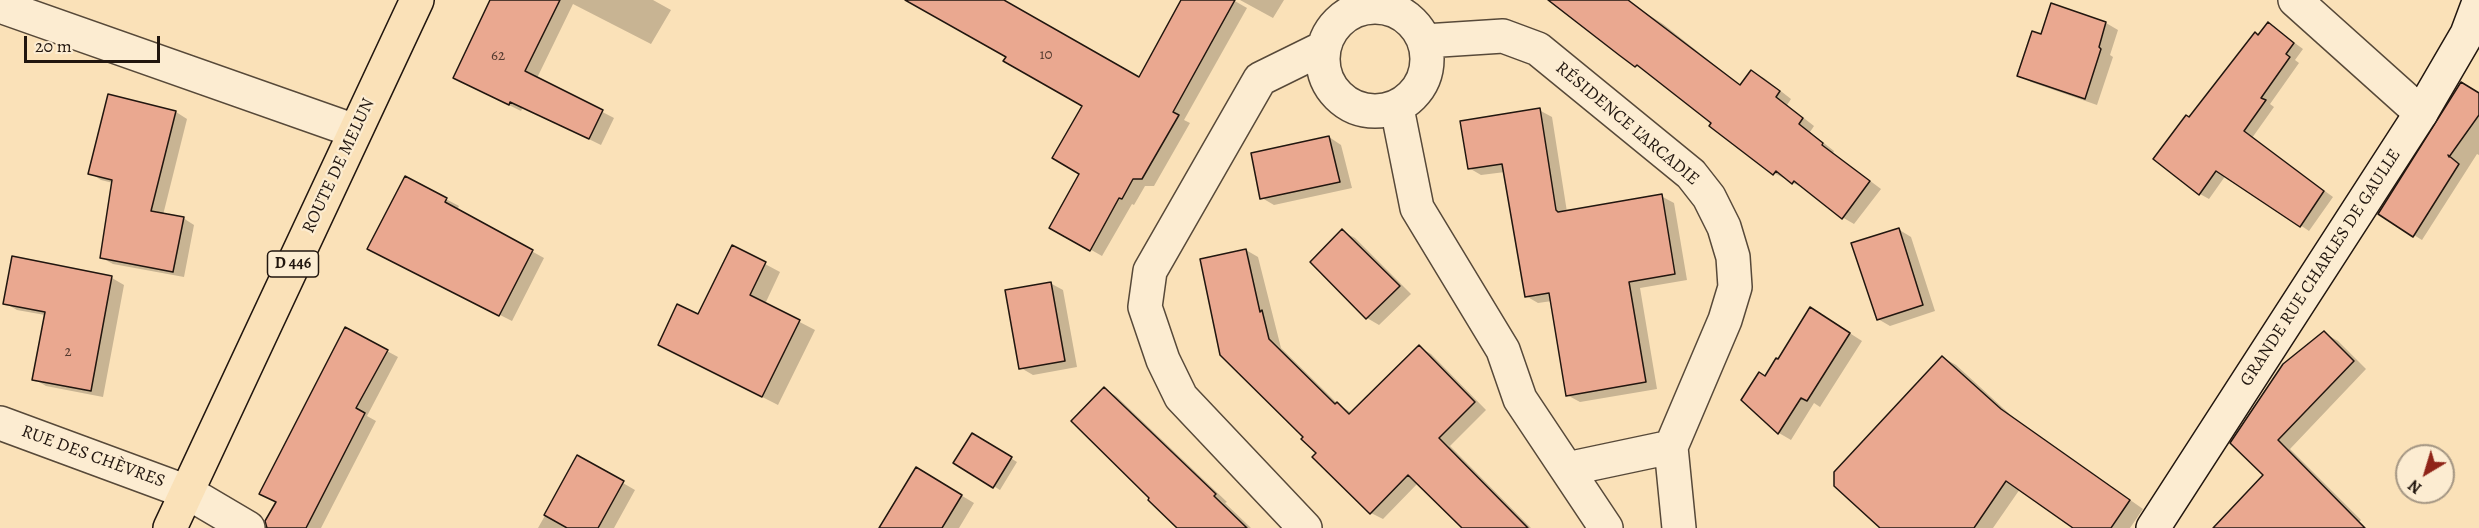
<!DOCTYPE html>
<html>
<head>
<meta charset="utf-8">
<style>
  body { margin:0 }
  #map { position:relative; width:2479px; height:528px; overflow:hidden; background:#fae1b8; font-family:Alegreya,serif }
  canvas { display:block }
  .north { position:absolute; left:2395px; top:444px; width:60px; height:60px; box-sizing:border-box; background:#fcecd1; border:2px solid #a49683; border-radius:50%; rotate:218deg; font-size:16px; font-weight:700; line-height:24px; text-align:center; color:#21160f }
  .north::after { content:''; display:block; margin:auto; width:21px; height:27px; background:#8f2418; clip-path:polygon(50% 0,100% 100%,50% 72%,0 100%) }
  .scale { position:absolute; left:24px; top:36px; width:136px; height:27px; box-sizing:border-box; border:3px solid #21160f; border-top:0; padding-left:8px; font-size:18px; line-height:21px; white-space:nowrap; color:#21160f; -webkit-text-stroke:4px #fcecd1; paint-order:stroke }
</style>
</head>
<body>
<div id="map">
<canvas width="2479" height="528"></canvas>
<div class="north">N</div>
<div class="scale">20 m</div>
</div>
<script>
const ctx = document.querySelector('canvas').getContext('2d');
ctx.lineJoin = 'round';
function paint(path, color) {
  ctx.fillStyle = color;
  ctx.fill(path, 'evenodd');
}
function shape(rows) {
  const path = new Path2D();
  for (const r of rows) {
    if (r.length === 3) {
      path.moveTo(r[0] + r[2], r[1]);
      path.arc(r[0], r[1], r[2], 0, 2 * Math.PI);
      continue;
    }
    path.moveTo(r[0], r[1]);
    for (let i = 2; i < r.length; i += 2) path.lineTo(r[i], r[i + 1]);
  }
  return path;
}
function stroke(path, color, width, dash) {
  ctx.strokeStyle = color;
  ctx.lineWidth = width;
  ctx.lineCap = dash ? 'butt' : 'round';
  ctx.setLineDash(dash || []);
  ctx.stroke(path);
}
function write(font, color, halo, rows, align = 'center') {
  ctx.font = font + ' Alegreya,serif';
  ctx.lineWidth = 4.5;
  ctx.setLineDash([]);
  ctx.textBaseline = 'middle';
  ctx.strokeStyle = halo;
  ctx.fillStyle = color;
  for (const [text, x, y, turn = 0] of rows) {
    ctx.save();
    ctx.translate(x, y);
    ctx.rotate((+turn || 0) * Math.PI / 180);
    ctx.textAlign = isNaN(turn) ? turn : align;
    if (halo) ctx.strokeText(text, 0, 0);
    ctx.fillText(text, 0, 0);
    ctx.restore();
  }
}
paint(shape([
  [509,0,653,0,671,10,651,44,573,4,537,78,614,118,601,145,523,107,521,111,466,84],
  [907,0,1000,0,1139,79,1183,0,1233,0,1247,8,1184,120,1190,123,1154,186,1145,186,1134,205,1132,204,1102,256,1051,227,1081,174,1084,105,1008,57],
  [1240,0,1284,0,1273,18],
  [1561,0,1625,0,1663,24,1741,86,1752,72,1764,78,1791,99,1787,105,1814,126,1810,132,1834,151,1833,153,1881,189,1854,224,1842,217,1805,189,1774,173,1711,125,1713,122,1557,5],
  [2052,5,2106,23,2118,30,2110,55,2113,57,2097,105,2031,82,2019,75,2042,36],
  [2277,30,2303,49,2295,60,2299,63,2270,104,2274,107,2252,138,2333,197,2309,231,2226,175,2209,199,2200,194,2189,118,2259,36],
  [2479,95,2479,155,2477,154,2422,240,2380,214],
  [1539,110,1552,117,1567,212,1661,196,1674,203,1687,280,1640,288,1657,389,1580,402,1567,395,1552,301,1538,303,1526,296,1505,172,1481,175,1469,168],
  [176,112,187,119,163,215,183,218,194,225,184,277,113,264,102,258,113,183,101,180,90,173],
  [1329,137,1341,145,1352,188,1274,205,1262,198],
  [406,178,459,206,457,210,544,258,512,321,381,255],
  [1898,229,1911,237,1935,311,1890,326,1878,319],
  [1342,231,1355,238,1411,294,1379,325,1367,318,1312,262],
  [1246,250,1258,257,1281,348,1339,405,1352,413,1419,347,1431,354,1486,410,1450,446,1531,528,1464,528,1418,483,1383,519,1371,513,1305,437,1221,354],
  [13,258,112,278,124,285,103,397,46,386,34,379,45,315,17,310,5,303],
  [765,264,780,272,765,304,815,330,778,405,660,345],
  [1050,283,1063,290,1077,367,1033,375,1021,368],
  [1823,316,1862,341,1820,407,1814,403,1791,440,1779,433,1766,377,1779,361],
  [2324,333,2338,341,2366,369,2290,449,2361,520,2354,528,2242,528,2265,475,2232,443],
  [387,351,398,357,367,416,376,421,321,528,280,528],
  [1942,357,1956,365,2015,419,2143,509,2130,528,2076,528,2020,489,1993,528,1888,528],
  [1104,389,1116,396,1227,502,1225,503,1251,528,1180,528],
  [973,435,1017,462,1000,490,955,462],
  [578,457,635,490,614,528,538,528],
  [917,469,974,503,959,528,881,528]
]), '#0003');
const building = shape([
  [490,0,560,0,525,71,603,110,589,139,510,102,509,105,453,78,490,0],
  [905,0,1004,0,1139,77,1181,0,1235,0,1173,112,1179,115,1142,179,1133,179,1122,199,1119,198,1090,251,1049,228,1079,174,1052,158,1082,106,1003,61,1006,57,905,0],
  [1548,0,1628,0,1740,85,1751,70,1780,91,1776,97,1803,118,1799,124,1823,143,1822,145,1870,181,1842,219,1794,181,1792,184,1776,171,1773,175,1709,126,1711,123,1637,65,1635,67,1619,55,1548,0],
  [2051,3,2106,22,2099,47,2101,49,2085,99,2017,76,2032,31,2041,34,2051,3],
  [2268,22,2294,43,2286,54,2290,57,2261,98,2266,100,2244,131,2324,191,2300,227,2216,171,2199,195,2153,159,2186,115,2189,117,2255,32,2258,35,2268,22],
  [2461,82,2479,93,2479,115,2449,157,2448,155,2459,164,2413,237,2378,214,2461,82],
  [108,94,176,111,151,211,184,217,173,272,100,258,112,180,88,174,108,94],
  [1540,108,1556,210,1558,212,1662,194,1675,274,1629,282,1646,382,1566,396,1549,293,1525,297,1502,164,1468,169,1460,121,1540,108],
  [1329,136,1340,182,1260,199,1251,153,1329,136],
  [405,176,447,198,445,202,533,250,499,316,367,249,405,176],
  [1899,228,1923,305,1877,320,1851,243,1899,228],
  [1342,229,1400,286,1366,319,1310,262,1342,229],
  [732,245,766,262,750,295,800,320,762,397,658,345,677,304,698,314,732,245],
  [1246,249,1260,312,1262,310,1269,339,1335,404,1337,402,1349,414,1419,345,1475,402,1439,438,1528,528,1462,528,1408,475,1370,514,1312,457,1316,453,1301,439,1303,437,1220,355,1200,259,1246,249],
  [12,256,112,276,91,391,32,380,45,312,3,304,12,256],
  [1051,282,1065,361,1019,369,1005,290,1051,282],
  [1810,307,1850,333,1807,401,1801,398,1778,434,1741,400,1759,372,1765,376,1776,358,1778,359,1810,307],
  [345,327,388,350,356,408,365,413,306,528,267,528,265,521,276,502,259,494,345,327],
  [2324,331,2354,361,2278,440,2365,528,2213,528,2263,475,2230,443,2283,364,2324,331],
  [1942,356,2001,409,2130,500,2111,528,2073,528,2006,481,1974,528,1880,528,1834,486,1834,472,1942,356],
  [1104,387,1216,494,1214,496,1247,528,1177,528,1148,500,1149,498,1071,421,1104,387],
  [972,433,1012,457,993,488,953,463,972,433],
  [577,455,624,481,598,528,567,528,544,515,577,455],
  [916,467,962,495,942,528,879,528,916,467]
]);
paint(building, '#eaa890');
stroke(building, '#21160f', 1.5);
const street = shape([
  [2295,0,2421,113],
  [0,6,355,131],
  [1375,59,52],
  [1425,41,1503,36,1538,49,1691,174,1709,197,1724,227,1733,257,1735,287,1725,320,1671,447,1679,528],
  [1397,108,1417,208,1503,350,1520,399,1606,528],
  [0,423,187,492,248,528],
  [1567,469,1671,447],
  [1305,528,1181,397,1163,360,1145,307,1150,271,1260,79,1323,48]
]);
const secondary = shape([
  [2153,528,2421,113,2467,34,2479,2]
]);
const primary = shape([
  [170,528,417,0]
]);
stroke(street, '#574939', 36);
stroke(secondary, '#21160f', 36);
stroke(primary, '#21160f', 36);
stroke(street, '#fcecd1', 33);
stroke(secondary, '#fcecd1', 33);
stroke(primary, '#fae1b8', 33);
write('15px', '#533a2f', null, [
  ["10",1046,55],
  ["62",498,56],
  ["2",68,352]
]);
for (const [x, y, w] of [
  [293,264,51]
]) {
  const box = new Path2D();
  box.roundRect(x - w / 2, y - 13, w, 26, 4.5);
  ctx.fillStyle = '#fcecd1';
  ctx.fill(box);
  stroke(box, '#21160f', 1.5);
}
write('bold 16px', '#21160f', null, [
  ["D 446",293,264]
]);
write('18px', '#21160f', '#fcecd1', [
  ["RÉSIDENCE L'ARCADIE",1627,124,40],
  ["ROUTE DE MELUN",339,166,-65],
  ["GRANDE RUE CHARLES DE GAULLE",2321,268,-57],
  ["RUE DES CHÈVRES",93,457,20]
]);
</script>
</body>
</html>
